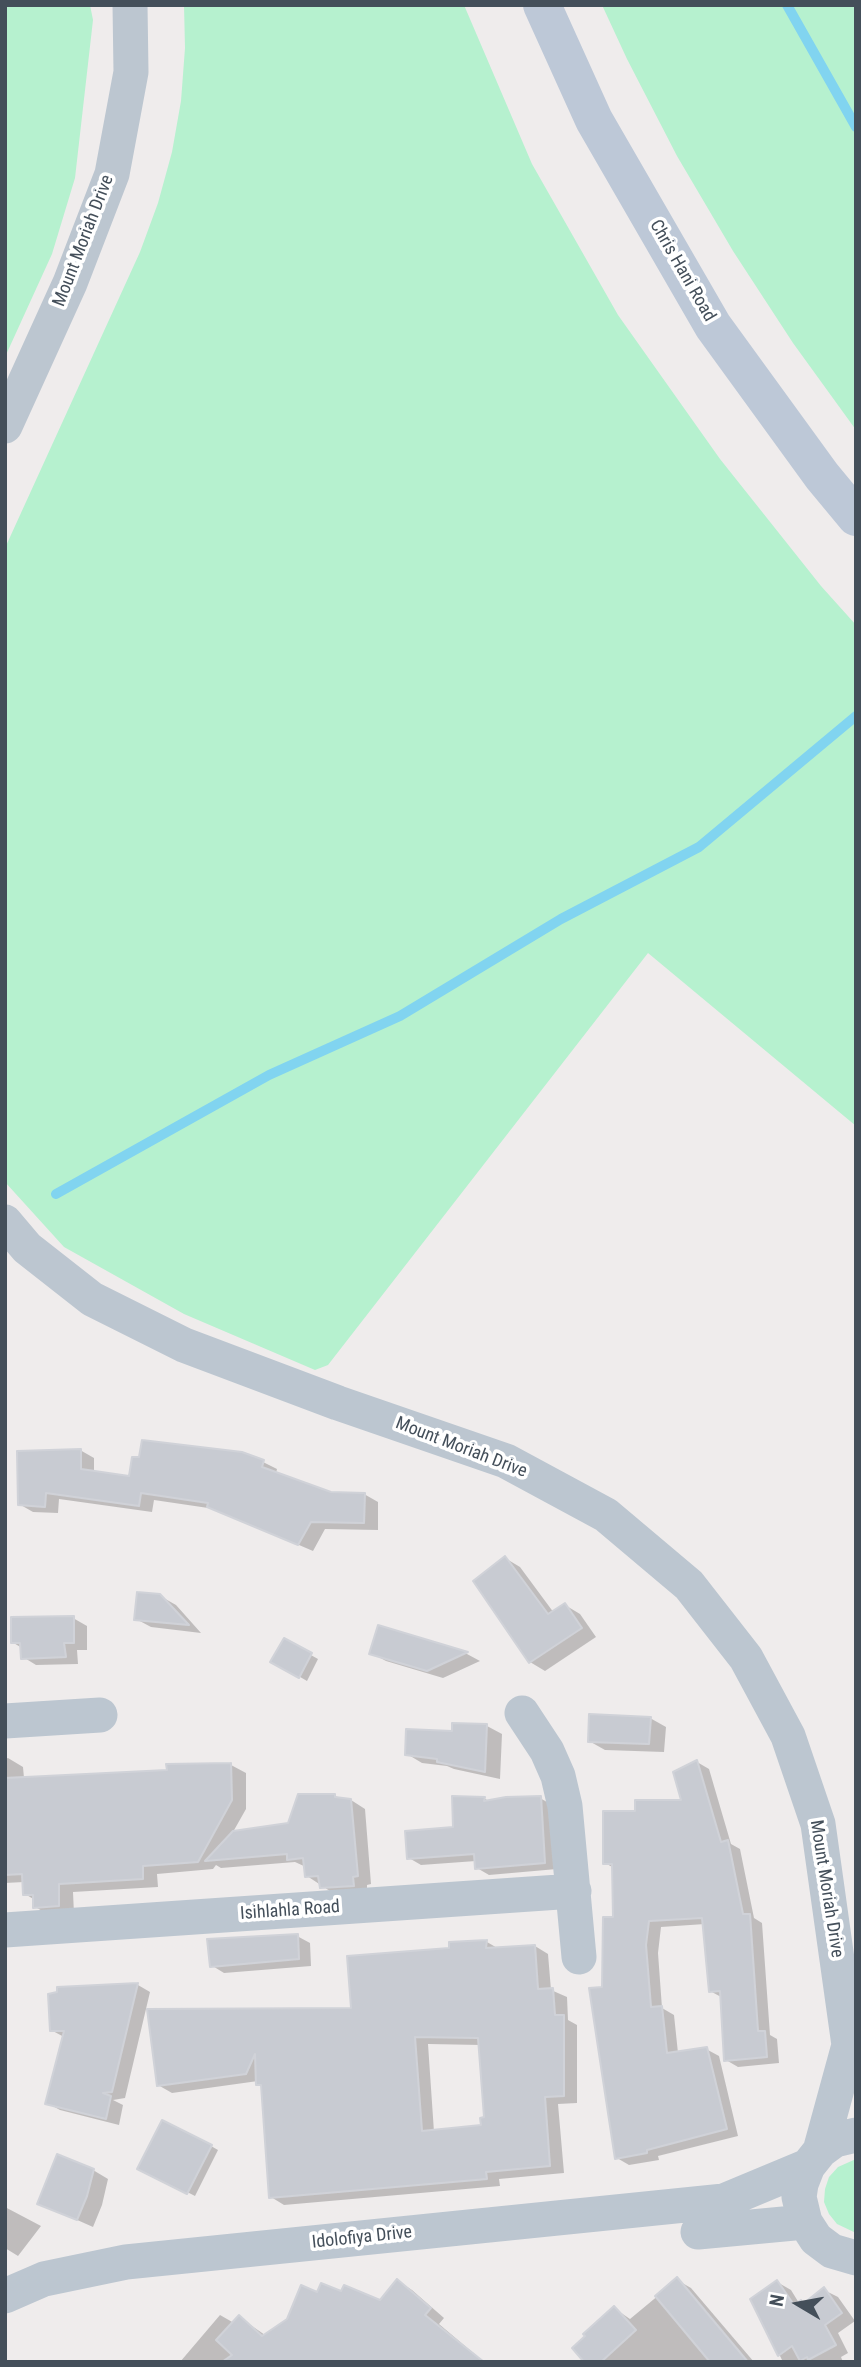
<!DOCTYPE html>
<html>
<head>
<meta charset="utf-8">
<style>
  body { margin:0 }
  #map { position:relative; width:861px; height:2367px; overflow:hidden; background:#efecec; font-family:"Roboto Condensed",sans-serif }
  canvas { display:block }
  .frame { position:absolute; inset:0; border:7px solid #444f5a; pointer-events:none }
  .north { position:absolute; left:763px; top:2269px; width:70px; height:70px; -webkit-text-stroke:5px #fff; paint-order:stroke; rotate:280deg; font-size:19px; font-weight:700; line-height:28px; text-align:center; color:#444f5a }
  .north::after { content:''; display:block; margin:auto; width:24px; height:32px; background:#444f5a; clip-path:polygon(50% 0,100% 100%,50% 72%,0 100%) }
</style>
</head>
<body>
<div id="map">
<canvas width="861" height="2367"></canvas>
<div class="frame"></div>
<div class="north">N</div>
</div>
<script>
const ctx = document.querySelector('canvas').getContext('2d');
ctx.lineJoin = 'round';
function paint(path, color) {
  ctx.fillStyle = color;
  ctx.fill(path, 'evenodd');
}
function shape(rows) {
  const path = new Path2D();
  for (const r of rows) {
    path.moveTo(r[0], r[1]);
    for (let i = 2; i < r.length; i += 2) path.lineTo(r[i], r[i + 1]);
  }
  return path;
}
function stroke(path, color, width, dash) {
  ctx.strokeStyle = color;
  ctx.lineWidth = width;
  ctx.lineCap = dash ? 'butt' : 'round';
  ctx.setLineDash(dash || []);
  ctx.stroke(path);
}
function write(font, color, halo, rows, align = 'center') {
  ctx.font = font + ' "Roboto Condensed",sans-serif';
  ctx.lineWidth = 7;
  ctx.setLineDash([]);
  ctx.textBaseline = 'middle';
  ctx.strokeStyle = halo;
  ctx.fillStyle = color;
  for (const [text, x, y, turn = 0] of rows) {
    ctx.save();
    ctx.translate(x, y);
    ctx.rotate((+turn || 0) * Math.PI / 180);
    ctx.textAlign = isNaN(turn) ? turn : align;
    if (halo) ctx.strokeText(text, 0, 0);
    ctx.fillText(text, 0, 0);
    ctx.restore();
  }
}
paint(shape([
  [5,5,90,5,93,20,75,178,52,254,5,357],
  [184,5,464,5,532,164,618,315,720,459,821,586,856,625,856,1126,648,953,328,1365,315,1370,184,1314,64,1247,5,1182,5,548,140,252,158,203,172,152,181,101,185,48],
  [602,5,856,5,856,430,793,343,733,251,677,156,627,59],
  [856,2159,856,2233,837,2224,829,2214,824,2202,825,2189,829,2177,838,2167]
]), '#b6f1cf');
paint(shape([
  [80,1450,94,1458,94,1472,131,1478,263,1462,277,1469,276,1473,331,1494,364,1494,378,1502,378,1530,325,1529,313,1551,215,1509,154,1500,152,1512,59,1499,58,1513,33,1512,19,1504],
  [505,1558,520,1567,554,1613,565,1605,580,1614,596,1637,545,1671,530,1662],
  [160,1596,176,1605,201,1633,151,1627,136,1619],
  [73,1618,87,1626,87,1650,77,1650,78,1664,36,1665,23,1657,22,1648,12,1642],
  [379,1627,467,1654,480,1661,443,1678,386,1661,371,1653],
  [284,1640,318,1659,307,1681,273,1661],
  [650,1718,666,1727,664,1752,605,1750,589,1741],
  [487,1726,502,1734,500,1779,454,1769,447,1766,422,1763,407,1754,453,1733],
  [8,1758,23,1767,24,1778,168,1771,231,1765,246,1773,246,1809,233,1832,289,1825,334,1796,351,1800,365,1809,371,1884,367,1885,367,1893,336,1895,307,1876,306,1867,295,1862,221,1868,216,1865,213,1869,157,1874,158,1887,73,1892,74,1914,50,1915,35,1907,35,1900,25,1894,24,1882,5,1883,5,1759],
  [697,1762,709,1769,731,1844,740,1849,754,1918,762,1923,770,2035,777,2039,779,2063,738,2067,726,2060,723,1998,710,1991,705,1924,661,1927,658,1953,662,2008,674,2015,678,2053,706,2049,719,2056,738,2136,658,2156,659,2160,629,2165,617,2158,604,1988,615,1918,614,1868,605,1863,637,1813,684,1802],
  [484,1798,490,1802,540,1798,552,1805,557,1869,489,1875,477,1868,476,1861,421,1865,409,1858,454,1828],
  [297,1936,310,1943,311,1966,224,1973,211,1965],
  [487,1942,499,1949,535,1946,548,1954,551,1990,567,1997,568,2020,577,2025,577,2103,558,2104,564,2173,499,2179,500,2186,284,2205,271,2197,263,2087,258,2084,258,2081,172,2093,158,2085,353,2010,451,1949,451,1944],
  [428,2044,481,2045,486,2119,482,2127,434,2132],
  [138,1985,150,1992,125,2098,113,2100,123,2105,119,2125,60,2110,47,2103,64,2037,51,2030,59,1988],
  [211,2146,218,2150,195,2196,144,2170],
  [93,2170,108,2179,102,2205,93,2227,39,2203],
  [5,2207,41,2226,18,2256,5,2248],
  [677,2280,691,2288,754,2362,586,2362,614,2308,630,2319],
  [398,2281,412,2290,444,2318,439,2324,484,2362,180,2362,220,2315,234,2323,239,2317,265,2335,289,2320,318,2294,342,2293,380,2302],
  [777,2282,791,2290,799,2303,805,2305,824,2290,838,2297,855,2321,838,2333,848,2353,841,2357,843,2362,783,2362,752,2299]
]), '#0003');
stroke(shape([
  [787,5,856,127],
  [56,1194,269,1075,400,1016,561,919,699,847,856,716]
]), '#81d4f0', 10);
const building = shape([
  [142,1440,242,1452,264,1460,262,1467,331,1492,365,1493,364,1523,311,1522,298,1545,207,1507,208,1503,141,1493,139,1506,46,1493,45,1507,18,1505,17,1451,81,1449,81,1469,129,1476,132,1457,139,1457,142,1440],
  [505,1556,548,1614,565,1603,582,1628,529,1663,473,1581,505,1556],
  [137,1592,160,1594,189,1625,134,1620,137,1592],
  [74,1616,74,1643,64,1643,66,1657,21,1659,20,1643,11,1643,11,1617,74,1616],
  [378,1625,468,1652,427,1671,369,1654,378,1625],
  [284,1638,312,1653,299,1678,270,1662,284,1638],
  [589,1714,651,1717,649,1744,588,1742,589,1714],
  [452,1723,487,1724,485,1772,437,1762,437,1759,405,1755,406,1729,452,1731,452,1723],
  [697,1760,721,1842,728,1840,743,1914,750,1914,758,2031,765,2031,767,2057,724,2061,720,1991,709,1992,702,1918,649,1921,646,1945,651,2007,662,2006,667,2053,707,2047,727,2129,647,2150,647,2153,615,2159,589,1988,602,1987,603,1917,613,1917,612,1864,603,1864,603,1811,635,1811,635,1800,681,1800,673,1772,697,1760],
  [231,1763,232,1800,198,1862,143,1866,143,1879,59,1884,59,1906,33,1908,33,1895,23,1895,22,1874,5,1875,5,1778,167,1770,166,1764,231,1763],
  [298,1794,335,1794,335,1797,351,1799,358,1876,353,1877,354,1886,320,1888,318,1876,305,1877,303,1858,287,1860,287,1854,205,1861,233,1831,288,1823,298,1794],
  [452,1796,485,1797,484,1801,506,1797,541,1796,545,1863,475,1869,474,1854,407,1859,405,1831,453,1827,452,1796],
  [298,1934,299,1959,210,1967,207,1939,298,1934],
  [487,1940,486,1948,535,1945,538,1989,553,1988,555,2015,564,2015,564,2096,545,2097,550,2166,486,2172,487,2179,269,2198,261,2085,256,2085,255,2054,246,2074,157,2086,147,2009,351,2008,347,1956,449,1948,449,1942,487,1940],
  [415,2037,478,2038,484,2117,480,2118,481,2125,422,2131,415,2037],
  [138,1983,112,2092,103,2093,111,2096,106,2119,45,2104,64,2031,50,2031,48,1994,57,1992,57,1987,138,1983],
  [162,2120,212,2145,187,2194,137,2169,162,2120],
  [57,2154,94,2169,87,2196,77,2220,37,2204,57,2154],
  [677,2277,748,2362,710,2362,655,2296,677,2277],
  [397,2279,431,2308,425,2315,484,2362,222,2362,232,2355,216,2340,239,2315,262,2336,287,2319,301,2285,317,2292,321,2283,341,2291,344,2285,380,2300,397,2279],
  [777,2280,794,2305,801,2300,803,2304,824,2287,842,2313,825,2325,836,2345,808,2360,807,2357,800,2361,792,2346,778,2356,750,2299,777,2280],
  [614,2306,636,2330,601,2362,584,2362,572,2348,585,2336,583,2334,614,2306]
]);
paint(building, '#c8cbd2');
stroke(building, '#d0d2d8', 2);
stroke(shape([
  [5,426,70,283,112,174,131,72,130,5],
  [5,1222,27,1248,92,1299,184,1345,338,1403,506,1461,606,1515,689,1585,746,1658,788,1736,818,1824,849,2045,856,2060],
  [522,1713,547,1751,558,1776,565,1806,579,1957],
  [5,1721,100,1715],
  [5,1930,574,1891],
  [856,2135,835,2140,820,2151,808,2166,801,2184,799,2197,805,2222,816,2239,832,2251,856,2258],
  [820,2151,849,2045],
  [724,2201,698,2232,805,2222],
  [5,2296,44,2279,126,2262,724,2201,808,2166]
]), '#bcc6d0', 35);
stroke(shape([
  [542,5,594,120,713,326,822,476,856,517]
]), '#bdc8d7', 38);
write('18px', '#444f5a', '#fff', [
  ["Mount Moriah Drive",84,241,-69],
  ["Chris Hani Road",682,271,60],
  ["Mount Moriah Drive",461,1448,21],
  ["Mount Moriah Drive",826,1889,81],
  ["Isihlahla Road",290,1911,-4],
  ["Idolofiya Drive",362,2238,-6]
]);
</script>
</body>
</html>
